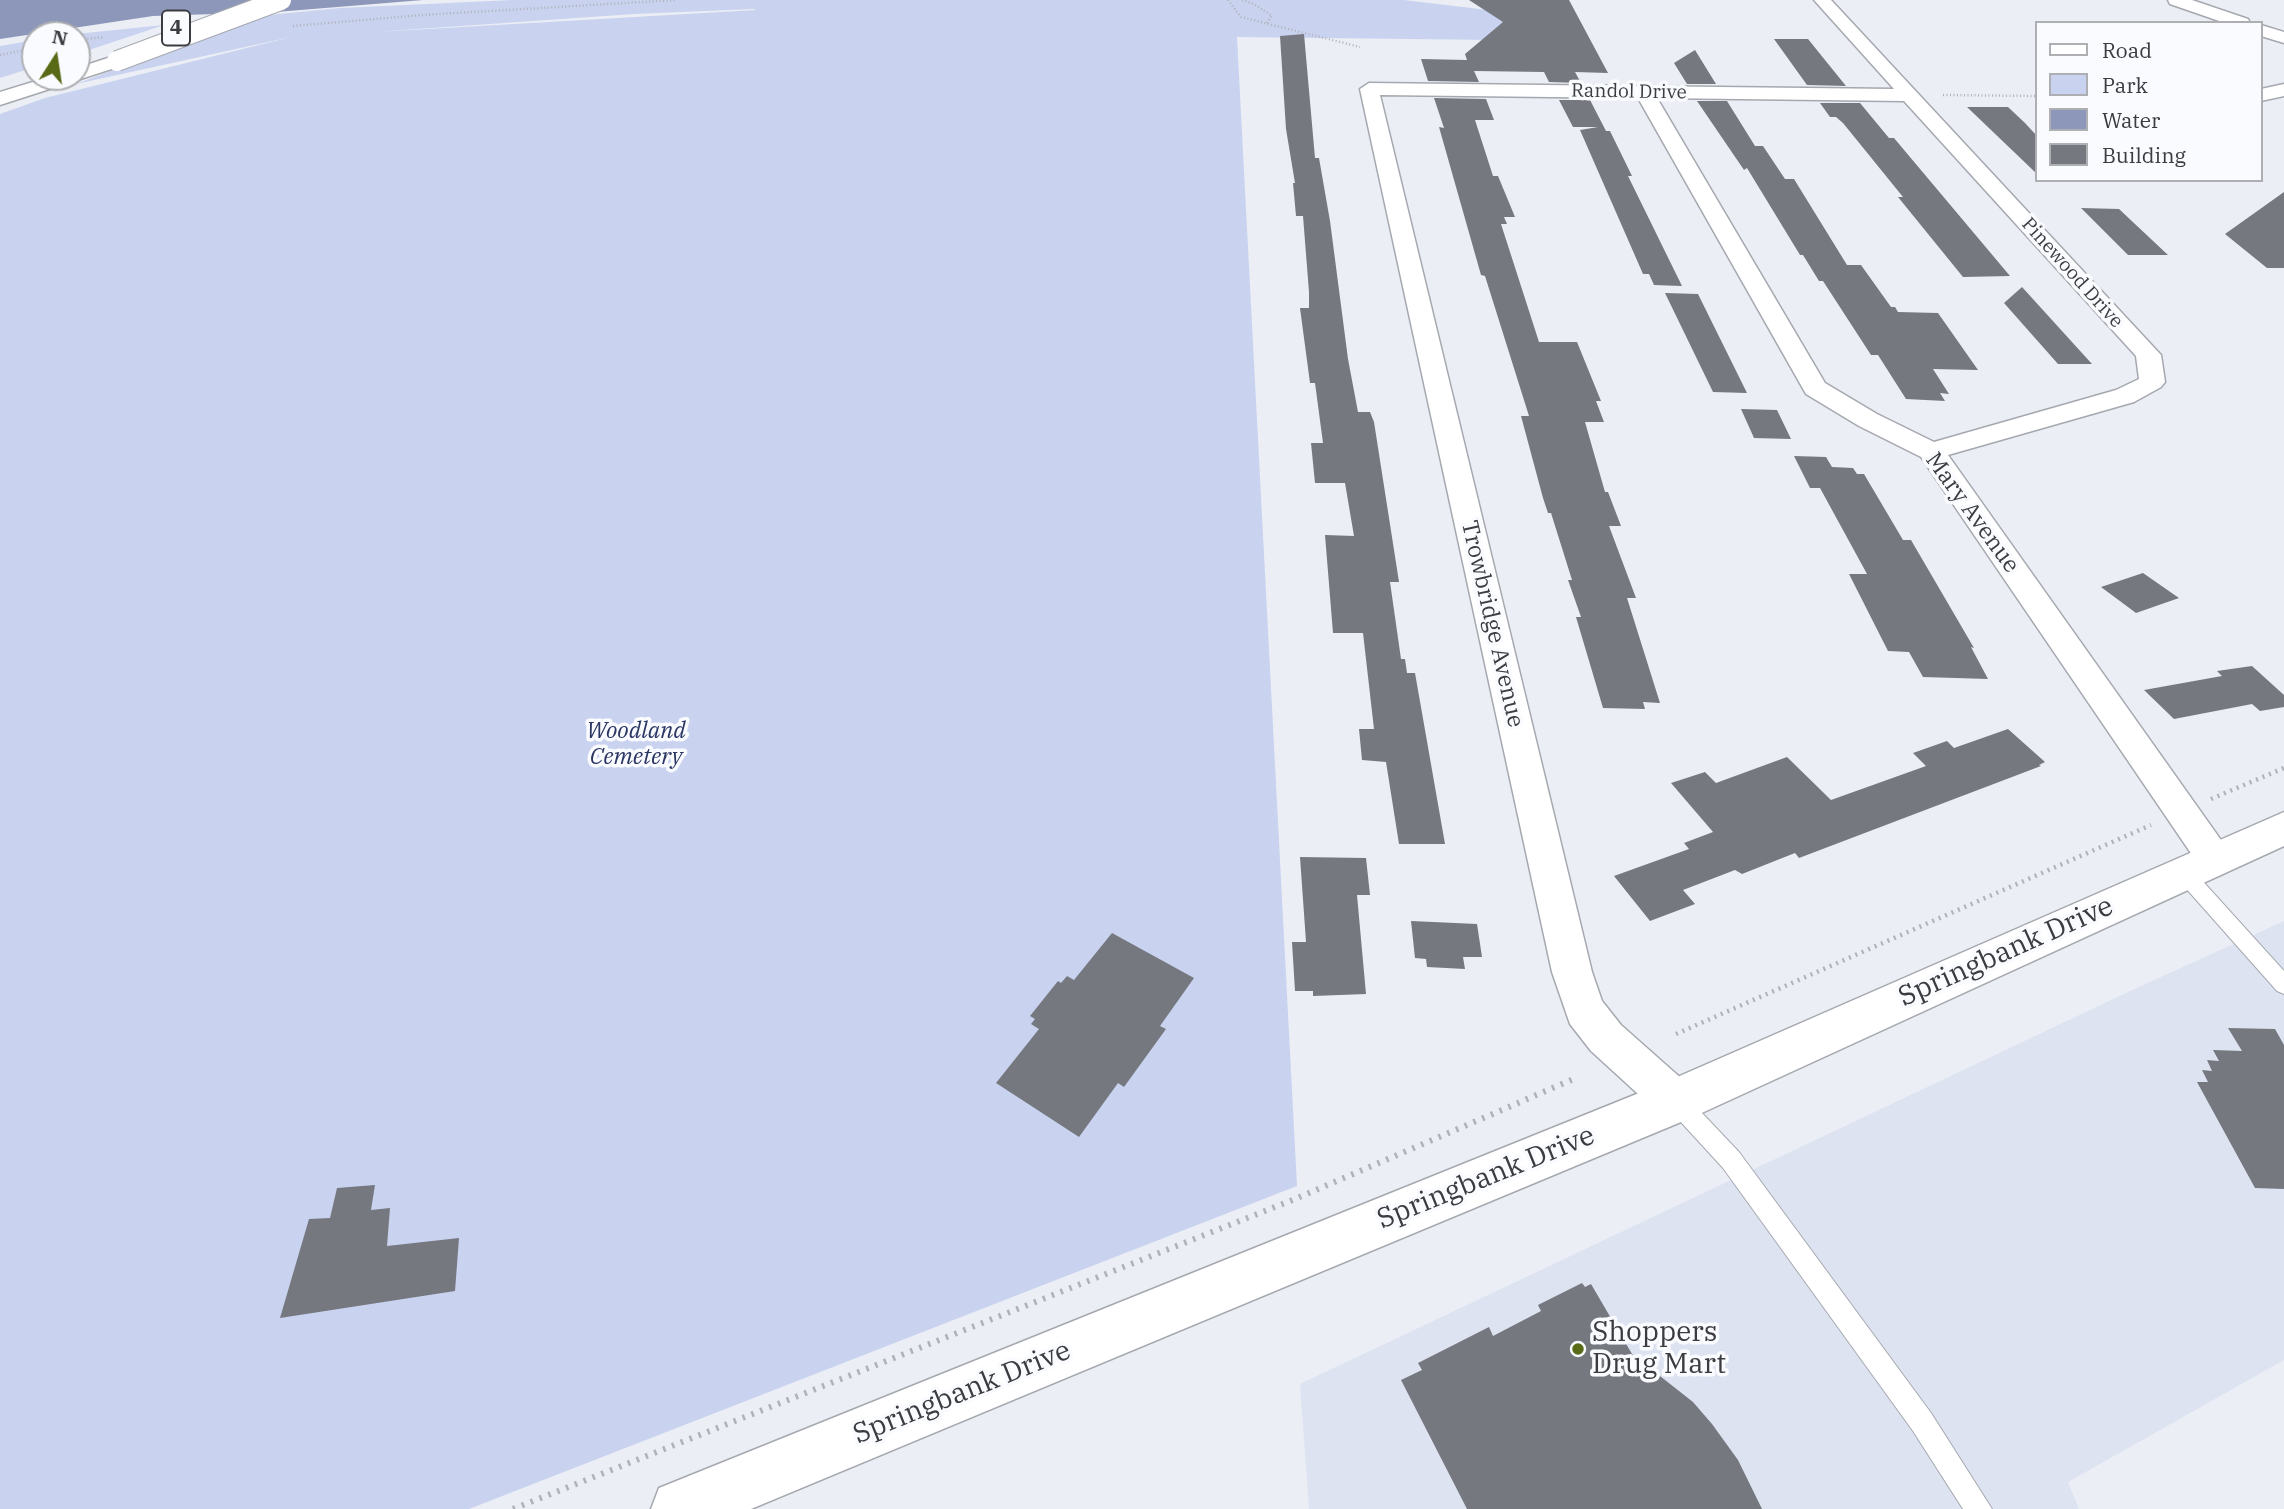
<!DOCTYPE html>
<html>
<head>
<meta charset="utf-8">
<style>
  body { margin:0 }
  #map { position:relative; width:2284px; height:1509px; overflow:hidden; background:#ebeef5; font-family:"IBM Plex Serif",serif }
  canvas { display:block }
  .legend { position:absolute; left:2035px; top:21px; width:228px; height:161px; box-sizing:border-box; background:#fafbfe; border:2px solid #aeafb2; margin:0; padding:9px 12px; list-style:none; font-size:21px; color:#3b3c3f }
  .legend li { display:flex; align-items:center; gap:14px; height:35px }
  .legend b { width:35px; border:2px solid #aeafb2 }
  .north { position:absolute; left:21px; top:21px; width:70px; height:70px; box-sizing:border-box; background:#fafbfe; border:2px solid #aeafb2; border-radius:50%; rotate:12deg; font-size:19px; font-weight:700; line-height:28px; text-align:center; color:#3b3c3f }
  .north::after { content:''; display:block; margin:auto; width:24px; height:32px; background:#586a15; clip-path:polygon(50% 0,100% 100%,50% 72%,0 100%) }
</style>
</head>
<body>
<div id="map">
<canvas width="2284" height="1509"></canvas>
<ul class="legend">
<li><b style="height:9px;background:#fff"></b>Road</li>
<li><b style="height:19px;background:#c9d3f0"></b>Park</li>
<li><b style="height:19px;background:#8d97b9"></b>Water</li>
<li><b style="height:19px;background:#76787f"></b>Building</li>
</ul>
<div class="north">N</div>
</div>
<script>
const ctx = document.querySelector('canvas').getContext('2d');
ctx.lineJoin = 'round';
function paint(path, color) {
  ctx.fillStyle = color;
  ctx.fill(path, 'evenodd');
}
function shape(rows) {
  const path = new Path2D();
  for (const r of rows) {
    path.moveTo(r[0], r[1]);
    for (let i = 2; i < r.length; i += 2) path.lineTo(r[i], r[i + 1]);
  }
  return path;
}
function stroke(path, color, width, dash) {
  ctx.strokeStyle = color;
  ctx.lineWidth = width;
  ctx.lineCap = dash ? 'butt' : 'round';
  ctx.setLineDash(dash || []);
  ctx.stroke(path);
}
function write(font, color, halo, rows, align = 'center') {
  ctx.font = font + ' "IBM Plex Serif",serif';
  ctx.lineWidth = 7;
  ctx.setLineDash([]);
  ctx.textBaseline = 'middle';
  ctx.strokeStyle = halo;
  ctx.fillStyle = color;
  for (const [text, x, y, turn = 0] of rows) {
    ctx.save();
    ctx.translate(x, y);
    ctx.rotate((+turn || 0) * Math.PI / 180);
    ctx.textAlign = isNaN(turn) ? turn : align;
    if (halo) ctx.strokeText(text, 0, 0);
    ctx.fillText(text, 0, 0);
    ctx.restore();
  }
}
paint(shape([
  [2284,921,2284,1360,2068,1482,2079,1509,1309,1509,1300,1384,2128,992]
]), '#dee3f2');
paint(shape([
  [513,0,1404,0,1488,10,1512,25,1496,40,1237,37,1297,1186,469,1509,0,1509,0,114,45,98,291,37,76,84,259,16,340,8],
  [754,9,756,10,375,32,634,14],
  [164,25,77,54,77,35,66,35],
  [35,40,35,67,0,78,0,46]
]), '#c9d3f0');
paint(shape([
  [0,0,423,0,276,12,153,16,0,39]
]), '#8d97b9');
paint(shape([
  [1469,0,1569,0,1608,73,1575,72,1581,83,1549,82,1544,72,1474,71,1479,82,1428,81,1421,59,1467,60,1465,54,1503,22],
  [1304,34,1315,158,1319,158,1330,221,1348,359,1358,412,1370,412,1374,422,1399,582,1390,582,1401,659,1405,659,1407,673,1415,673,1445,844,1399,844,1386,762,1362,760,1359,729,1374,729,1363,633,1333,633,1325,535,1354,536,1345,483,1315,483,1311,443,1323,443,1315,383,1310,383,1300,308,1309,308,1309,292,1303,216,1296,216,1293,183,1295,183,1286,129,1280,36],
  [1774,39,1808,39,1846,86,1807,85],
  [1695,50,1716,84,1687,84,1674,63],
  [1434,98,1486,99,1494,120,1475,120,1493,176,1498,176,1515,217,1504,217,1507,224,1501,224,1539,342,1577,342,1601,401,1596,401,1604,422,1585,422,1605,492,1608,492,1621,526,1609,526,1636,598,1627,598,1660,703,1643,702,1645,709,1603,708,1576,617,1581,617,1568,580,1572,580,1551,513,1548,513,1543,498,1521,416,1529,416,1485,276,1481,275,1439,127,1444,128],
  [1559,100,1590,100,1606,131,1610,131,1632,176,1628,176,1682,286,1654,285,1649,274,1643,274,1580,130,1598,127,1573,127],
  [1697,101,1727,101,1755,146,1763,146,1785,179,1794,179,1847,265,1861,265,1891,307,1895,307,1898,312,1938,313,1978,370,1933,369,1949,394,1940,393,1945,401,1906,399,1878,355,1871,355,1823,281,1819,281,1803,255,1800,255,1747,168,1744,170],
  [1820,103,1860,103,1889,138,1894,138,2010,276,1963,277,1898,197,1903,197,1843,123,1836,117,1830,117],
  [1967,107,2008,107,2025,123,2037,136,2037,174],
  [2284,192,2284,268,2267,268,2225,234],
  [2081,208,2119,209,2168,255,2128,255],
  [2022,287,2092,364,2058,364,2004,303],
  [1665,293,1698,294,1747,393,1713,392],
  [1741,409,1777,410,1791,439,1754,438],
  [1794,456,1826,457,1832,467,1853,468,1857,474,1864,474,1903,540,1911,540,1974,648,1971,647,1988,679,1923,677,1909,652,1888,651,1849,574,1867,574,1820,488,1810,488],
  [2143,573,2179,598,2136,613,2101,587],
  [2252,666,2284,695,2284,707,2260,711,2252,704,2174,719,2144,690,2222,676,2217,671],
  [2008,729,2045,762,2039,765,2041,766,1799,858,1795,853,1742,874,1735,870,1683,890,1695,904,1650,921,1614,876,1689,849,1684,843,1713,832,1671,783,1705,772,1716,783,1787,757,1831,800,1926,766,1913,753,1947,741,1954,748],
  [1300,857,1366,858,1370,895,1357,895,1366,994,1313,996,1313,991,1295,991,1292,942,1306,942],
  [1411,921,1477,924,1482,957,1463,957,1465,969,1427,967,1426,959,1415,958],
  [1112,933,1194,978,1160,1026,1166,1029,1124,1087,1118,1083,1079,1137,996,1083,1039,1029,1031,1024,1035,1019,1030,1016,1058,981,1061,983,1067,976,1074,980],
  [2228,1028,2275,1029,2284,1045,2284,1189,2255,1188,2197,1082,2208,1082,2202,1070,2212,1071,2207,1060,2219,1061,2213,1050,2242,1051],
  [375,1185,371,1210,390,1208,387,1246,459,1238,455,1291,280,1318,309,1219,330,1218,337,1188],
  [1582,1283,1585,1287,1591,1284,1632,1354,1693,1402,1712,1424,1738,1460,1762,1509,1467,1509,1401,1380,1422,1370,1418,1363,1489,1327,1493,1336,1541,1311,1538,1305]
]), '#76787f');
const service = shape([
  [2182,863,2189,866,2284,971,2284,994,2277,991,2175,876,2173,871,2175,866,2182,863],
  [1676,1091,1684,1094,1739,1152,1931,1413,1992,1509,1963,1509,1913,1431,1723,1168,1668,1108,1665,1101,1668,1094,1676,1091]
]);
const minor = shape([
  [1814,0,1831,0,2161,355,2165,382,2161,387,2134,402,1948,455,2233,857,2227,868,2214,872,2201,868,1921,457,1859,426,1806,394,1638,98,1380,95,1592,972,1602,1001,1621,1025,1691,1087,1698,1101,1691,1115,1676,1121,1661,1115,1591,1051,1570,1024,1552,972,1360,89,1369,83,1894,89,1814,0],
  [1657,98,1904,101,2136,356,2139,379,2116,390,1934,442,1877,414,1825,383,1657,98],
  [2168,0,2192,0,2248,19,2250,23,2225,23,2170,4,2168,0],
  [2261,25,2284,32,2284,43,2261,36,2261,25],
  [2284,84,2284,96,2261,101,2261,89,2284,84]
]);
const secondary = shape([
  [2284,812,2284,846,1693,1117,751,1509,651,1509,659,1488,1659,1085,2284,812]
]);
const primary = shape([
  [117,55,124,57,127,61,124,65,0,105,0,92,49,77,77,77,77,68,117,55]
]);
stroke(service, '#a5a8af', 2);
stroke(minor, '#a5a8af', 3);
stroke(secondary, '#a5a8af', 3);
stroke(primary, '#a5a8af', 3);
stroke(shape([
  [1228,0,1241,17,1360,47],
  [1242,0,1254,4,1272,16,1266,24],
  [293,26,422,15,676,0],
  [77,40,104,37],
  [0,55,35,48],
  [1943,95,2037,96]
]), '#b0b2b8', 2.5, [1, 2.5]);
stroke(shape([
  [2211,799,2284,768],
  [1676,1034,2151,825]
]), '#b0b2b8', 4.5, [2, 5]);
stroke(shape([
  [513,1509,1295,1199,1576,1078]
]), '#b0b2b8', 6, [2.5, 7]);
paint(service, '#fff');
paint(minor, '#fff');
paint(secondary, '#fff');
paint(primary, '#fff');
const primaryBridge = shape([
  [117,61,281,0]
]);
stroke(primaryBridge, '#a5a8af', 22, []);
stroke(primaryBridge, '#fff', 20);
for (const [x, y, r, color] of [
  [1578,1349,7,"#586a15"]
]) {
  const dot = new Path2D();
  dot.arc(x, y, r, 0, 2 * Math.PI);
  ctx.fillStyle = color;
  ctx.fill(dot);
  stroke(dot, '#fafbfe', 2.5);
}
write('19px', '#3b3c3f', '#fafbfe', [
  ["Randol Drive",1629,92,1],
  ["Pinewood Drive",2072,273,48]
]);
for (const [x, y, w] of [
  [176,28,28]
]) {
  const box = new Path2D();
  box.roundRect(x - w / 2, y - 17.5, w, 35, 5);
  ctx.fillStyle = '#fafbfe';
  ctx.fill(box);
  stroke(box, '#3b3c3f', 2);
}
write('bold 21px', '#3b3c3f', null, [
  ["4",176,28]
]);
write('23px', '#3b3c3f', '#fafbfe', [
  ["Mary Avenue",1972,513,54],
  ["Trowbridge Avenue",1492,624,77]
]);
write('italic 23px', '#2a3663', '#fafbfe', [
  ["Woodland",636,731],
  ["Cemetery",636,757]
]);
write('28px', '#3b3c3f', '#fafbfe', [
  ["Springbank Drive",2006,952,-24],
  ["Springbank Drive",1486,1178,-22],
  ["Springbank Drive",962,1393,-22]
]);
write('28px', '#3b3c3f', '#fafbfe', [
  ["Shoppers",1592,1333],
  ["Drug Mart",1592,1365]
], 'left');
</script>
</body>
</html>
